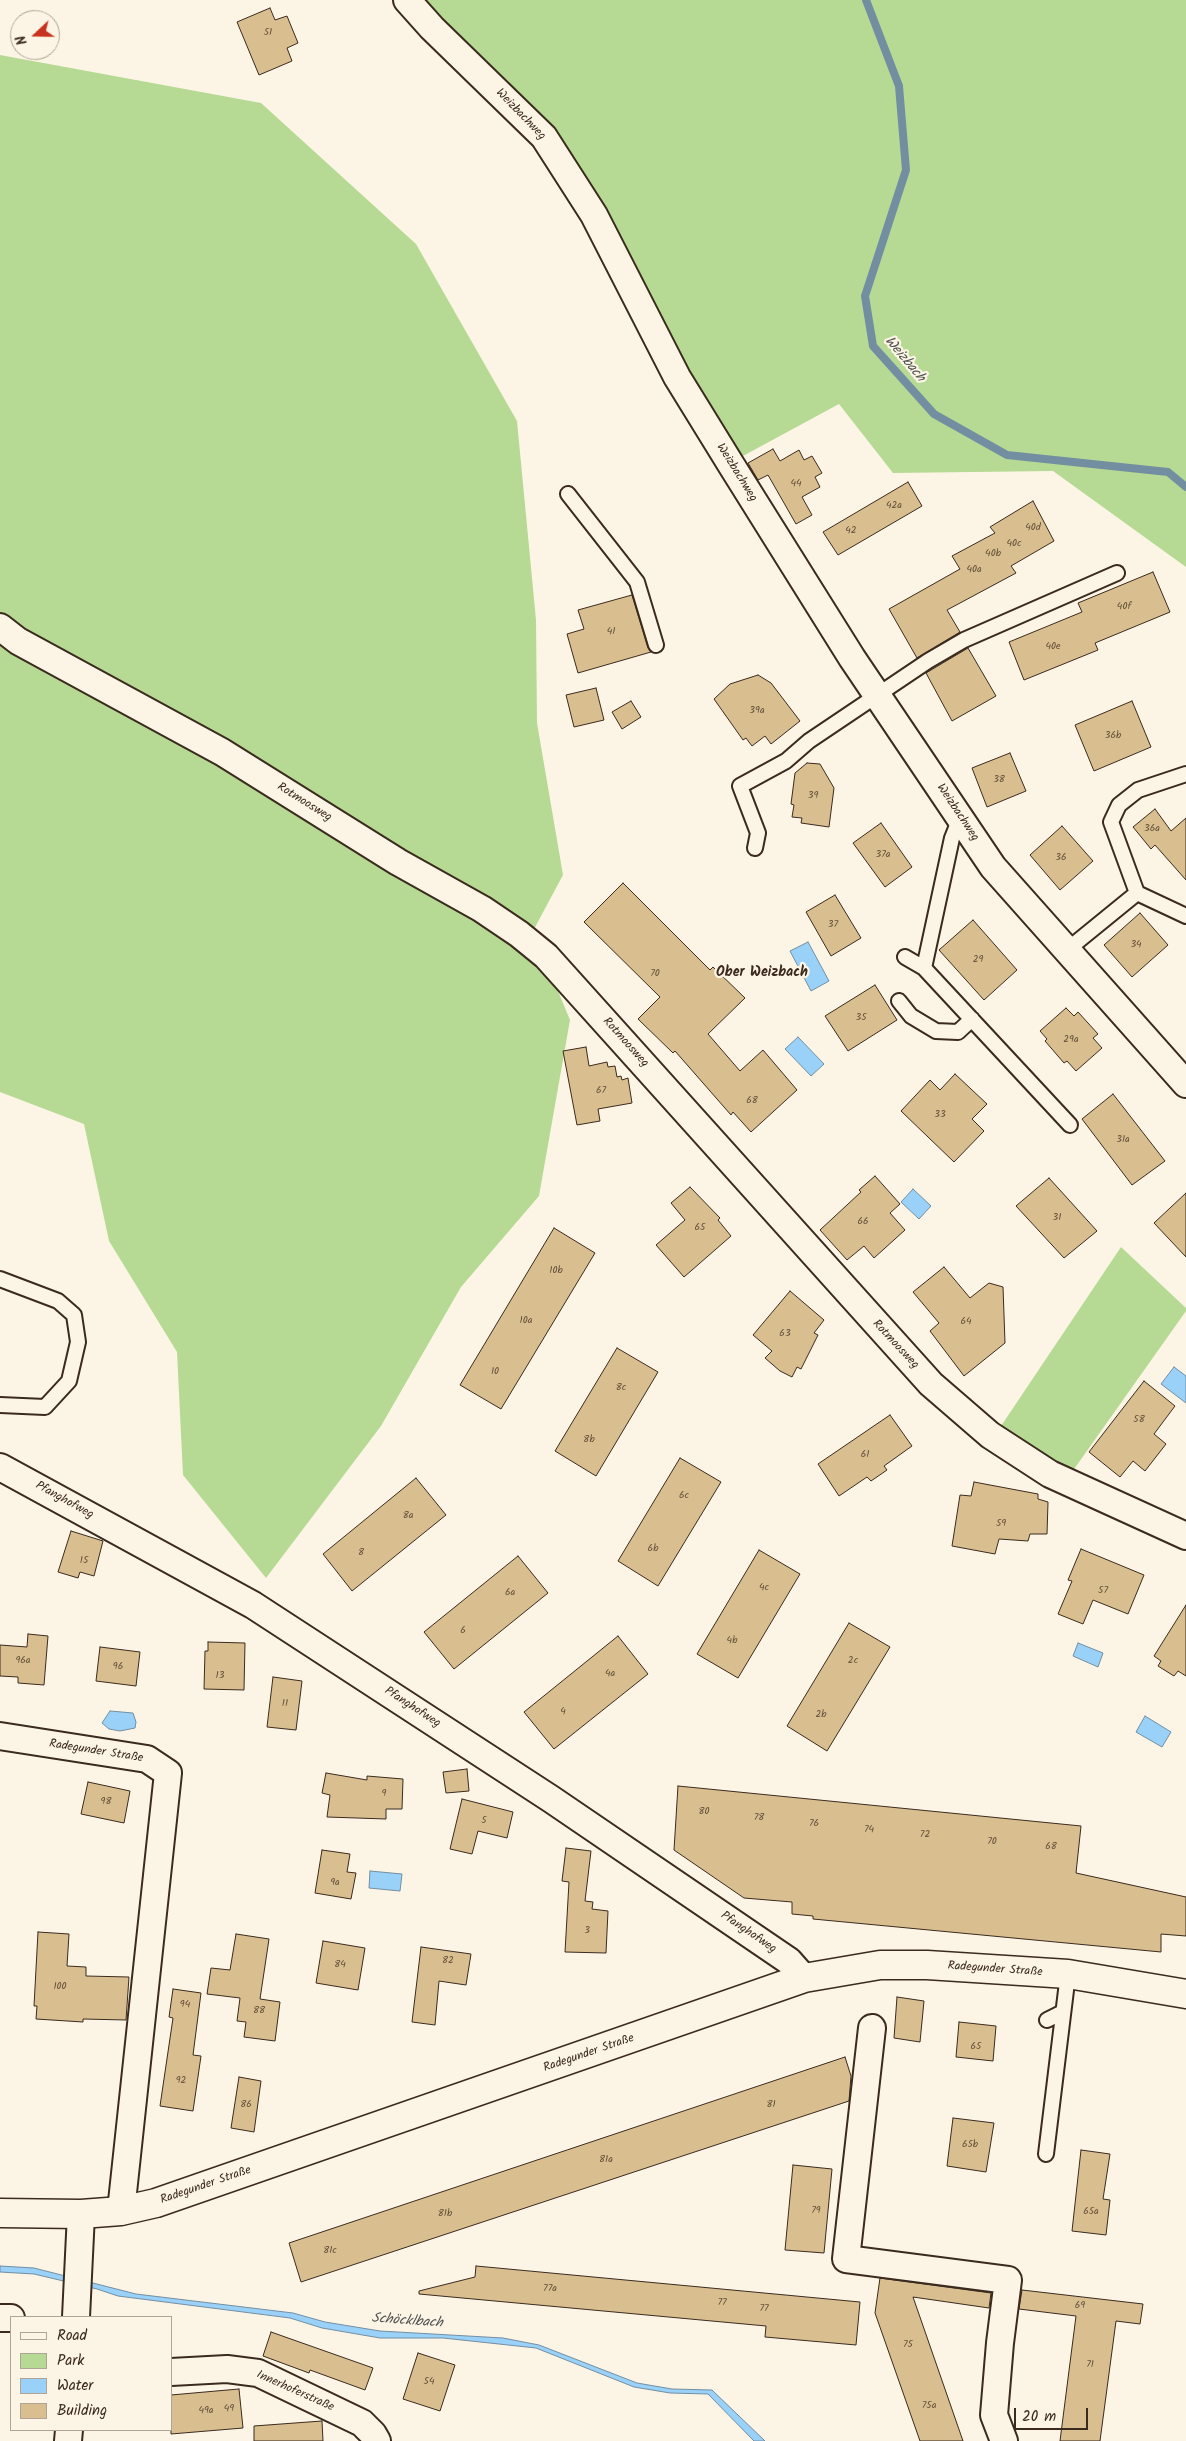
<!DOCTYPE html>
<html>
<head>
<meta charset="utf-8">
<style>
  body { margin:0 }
  #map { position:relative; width:1186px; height:2441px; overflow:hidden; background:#fcf5e5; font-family:Kalam,sans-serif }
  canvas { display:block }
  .legend { position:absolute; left:10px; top:2316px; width:162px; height:115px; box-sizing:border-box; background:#fcf5e5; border:1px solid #afa495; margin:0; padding:6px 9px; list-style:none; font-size:15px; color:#3b2a1e }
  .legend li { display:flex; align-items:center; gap:10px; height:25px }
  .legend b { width:25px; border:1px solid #afa495 }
  .north { position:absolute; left:10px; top:10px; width:50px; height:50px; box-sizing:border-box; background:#fcf5e5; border:1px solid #afa495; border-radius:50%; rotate:249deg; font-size:14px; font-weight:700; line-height:20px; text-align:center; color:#3b2a1e }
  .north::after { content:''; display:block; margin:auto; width:18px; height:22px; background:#c8321e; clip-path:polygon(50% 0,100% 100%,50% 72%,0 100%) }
  .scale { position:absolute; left:1014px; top:2408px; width:74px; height:22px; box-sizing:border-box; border:2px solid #3b2a1e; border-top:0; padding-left:6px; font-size:15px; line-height:18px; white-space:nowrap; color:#3b2a1e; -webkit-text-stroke:4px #fcf5e5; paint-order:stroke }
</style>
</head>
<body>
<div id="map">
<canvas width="1186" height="2441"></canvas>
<ul class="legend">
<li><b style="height:6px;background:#fcf5e5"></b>Road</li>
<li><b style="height:14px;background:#b6da94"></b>Park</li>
<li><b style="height:14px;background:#99d1f9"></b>Water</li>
<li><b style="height:14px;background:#d9be8f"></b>Building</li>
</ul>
<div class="north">N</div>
<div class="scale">20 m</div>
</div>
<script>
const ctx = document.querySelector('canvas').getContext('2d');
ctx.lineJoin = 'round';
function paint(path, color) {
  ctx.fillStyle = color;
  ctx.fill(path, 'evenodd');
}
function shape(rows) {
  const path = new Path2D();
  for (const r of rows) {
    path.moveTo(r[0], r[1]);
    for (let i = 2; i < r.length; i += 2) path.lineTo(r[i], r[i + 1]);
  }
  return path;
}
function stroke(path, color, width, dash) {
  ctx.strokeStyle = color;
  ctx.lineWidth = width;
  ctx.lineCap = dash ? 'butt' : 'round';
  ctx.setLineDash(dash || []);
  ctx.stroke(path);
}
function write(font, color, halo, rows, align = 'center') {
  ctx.font = font + ' Kalam,sans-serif';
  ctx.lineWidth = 4.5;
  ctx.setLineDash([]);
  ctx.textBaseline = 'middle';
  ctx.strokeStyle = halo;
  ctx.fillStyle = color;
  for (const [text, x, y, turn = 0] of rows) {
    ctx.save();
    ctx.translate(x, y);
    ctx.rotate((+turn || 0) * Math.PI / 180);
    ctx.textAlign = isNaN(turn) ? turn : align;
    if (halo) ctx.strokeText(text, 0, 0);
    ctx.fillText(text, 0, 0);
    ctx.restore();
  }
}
paint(shape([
  [407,0,1186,0,1186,567,1053,471,893,473,839,404,730,463,544,137],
  [0,55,261,103,416,244,517,421,536,620,537,723,563,875,533,931,570,1020,539,1196,461,1287,381,1426,266,1578,183,1475,177,1352,109,1241,84,1124,0,1092],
  [1121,1247,1186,1308,1186,1311,1072,1472,999,1429]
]), '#b6da94');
const water = shape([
  [808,942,829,981,811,991,790,951,808,942],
  [798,1037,824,1064,811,1076,785,1049,798,1037],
  [913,1189,931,1206,919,1219,901,1202,913,1189],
  [1174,1367,1186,1376,1186,1403,1161,1384,1174,1367],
  [1078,1643,1103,1653,1098,1667,1073,1656,1078,1643],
  [110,1711,133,1713,136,1722,135,1728,120,1731,109,1729,102,1723,110,1711],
  [1145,1716,1171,1732,1162,1747,1136,1732,1145,1716],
  [370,1871,402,1874,400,1891,369,1888,370,1871],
  [0,2266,34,2268,136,2294,293,2313,325,2322,380,2331,503,2338,539,2345,637,2383,672,2389,712,2390,765,2441,754,2441,708,2394,670,2393,634,2387,536,2348,443,2338,380,2338,322,2328,290,2318,118,2296,97,2289,34,2274,0,2272,0,2266]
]);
paint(water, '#99d1f9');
stroke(water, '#738ea1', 1);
stroke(shape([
  [866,0,899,86,906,170,865,296,873,346,934,414,1007,455,1168,472,1186,487]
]), '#738ea1', 8);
const building = shape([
  [270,8,275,20,287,16,298,43,287,48,292,61,259,75,237,22,270,8],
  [773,449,780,461,799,450,804,460,812,456,822,473,815,477,820,487,802,497,812,515,796,524,768,475,758,480,748,463,773,449],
  [908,482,922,506,838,555,823,532,908,482],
  [1033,501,1054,541,1011,566,1016,573,947,610,960,632,917,658,889,609,960,569,952,556,995,533,990,527,1033,501],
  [1153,572,1170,612,1095,643,1098,650,1024,680,1009,642,1082,612,1078,603,1153,572],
  [632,595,648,648,651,652,578,673,567,634,584,629,578,610,632,595],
  [968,648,996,696,952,721,926,673,968,648],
  [758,675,771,683,800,721,771,744,765,736,752,746,746,738,743,740,714,699,730,684,758,675],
  [596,688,604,720,574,727,566,695,596,688],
  [631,701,641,717,622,729,612,712,631,701],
  [1132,701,1151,747,1094,771,1075,725,1132,701],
  [1010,753,1026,791,987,807,972,768,1010,753],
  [807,763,820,764,834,788,829,827,801,823,802,818,792,817,794,805,791,804,795,773,807,763],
  [1155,809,1171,831,1186,818,1186,880,1155,845,1151,849,1133,827,1155,809],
  [881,823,912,867,885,887,853,843,881,823],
  [1062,826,1093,861,1060,890,1030,855,1062,826],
  [623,883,710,970,713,967,745,998,708,1034,740,1071,763,1050,797,1090,751,1132,733,1112,731,1115,675,1051,673,1053,638,1019,660,997,584,922,623,883],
  [835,895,861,938,831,956,806,912,835,895],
  [1140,913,1168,945,1132,977,1104,945,1140,913],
  [973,920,1017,970,984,1000,939,950,973,920],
  [875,985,897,1020,848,1051,825,1016,875,985],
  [1066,1008,1074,1016,1078,1012,1098,1034,1093,1038,1102,1048,1076,1071,1067,1061,1064,1063,1045,1041,1047,1039,1040,1031,1066,1008],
  [586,1047,589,1066,607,1062,608,1067,615,1066,617,1077,621,1076,622,1080,628,1078,632,1103,598,1109,600,1121,577,1125,563,1051,586,1047],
  [955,1074,987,1104,972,1119,984,1131,954,1162,901,1111,930,1080,940,1090,955,1074],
  [1113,1094,1165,1161,1132,1185,1082,1119,1113,1094],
  [875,1176,900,1204,890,1213,905,1230,874,1258,864,1246,847,1260,820,1230,861,1192,859,1190,875,1176],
  [1049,1178,1097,1231,1064,1258,1016,1206,1049,1178],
  [690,1187,720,1218,718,1220,731,1236,684,1277,656,1245,685,1220,671,1203,690,1187],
  [1186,1193,1186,1257,1154,1223,1186,1193],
  [554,1228,595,1253,501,1409,460,1385,554,1228],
  [944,1267,970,1298,989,1283,1003,1287,1005,1343,964,1376,930,1331,939,1323,913,1292,944,1267],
  [790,1291,824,1320,814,1333,818,1335,801,1369,797,1367,792,1377,780,1371,765,1358,772,1351,753,1335,790,1291],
  [617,1348,658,1372,596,1476,555,1451,617,1348],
  [1144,1381,1175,1406,1154,1434,1166,1444,1145,1471,1133,1461,1120,1477,1089,1452,1144,1381],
  [890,1415,912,1446,884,1466,887,1470,871,1481,867,1477,839,1496,818,1464,890,1415],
  [680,1458,721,1482,658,1586,618,1561,680,1458],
  [416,1478,446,1515,352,1591,323,1554,416,1478],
  [974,1482,1038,1494,1038,1499,1048,1502,1047,1534,1030,1534,1028,1541,999,1539,995,1554,952,1546,960,1495,971,1496,974,1482],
  [71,1531,103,1541,94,1576,80,1572,78,1578,58,1572,71,1531],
  [1081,1549,1144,1575,1128,1614,1093,1600,1083,1624,1058,1614,1072,1581,1068,1580,1081,1549],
  [759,1550,800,1574,738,1678,697,1654,759,1550],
  [518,1556,548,1593,454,1669,424,1632,518,1556],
  [1186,1605,1186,1676,1178,1671,1174,1676,1158,1666,1161,1661,1154,1656,1186,1605],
  [849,1623,890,1647,827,1751,787,1726,849,1623],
  [28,1634,48,1636,44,1685,18,1683,18,1677,0,1676,0,1645,27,1647,28,1634],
  [618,1636,648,1674,554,1749,524,1712,618,1636],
  [208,1642,245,1643,244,1690,204,1689,205,1651,208,1651,208,1642],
  [100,1647,140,1652,136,1686,96,1681,100,1647],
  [273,1677,302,1681,296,1730,267,1727,273,1677],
  [467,1769,469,1791,446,1793,443,1772,467,1769],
  [326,1773,367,1780,367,1776,403,1779,402,1809,386,1809,386,1819,327,1817,330,1795,322,1793,326,1773],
  [88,1782,130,1791,124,1823,81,1814,88,1782],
  [678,1786,1081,1826,1076,1873,1186,1897,1186,1936,1161,1934,1161,1952,813,1919,813,1916,792,1914,792,1902,744,1898,674,1850,678,1786],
  [462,1799,513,1812,507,1838,478,1831,472,1854,450,1849,462,1799],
  [566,1848,591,1851,585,1901,593,1902,592,1909,608,1911,606,1953,565,1952,569,1882,562,1881,566,1848],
  [322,1850,350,1854,347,1872,356,1873,351,1899,315,1893,322,1850],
  [38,1932,69,1934,67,1966,86,1967,86,1976,129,1977,126,2020,83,2019,83,2022,36,2019,37,2006,34,2006,38,1932],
  [236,1934,269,1939,260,1999,280,2002,275,2041,244,2037,246,2022,237,2021,240,1998,207,1994,211,1968,230,1970,236,1934],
  [323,1941,365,1948,358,1990,316,1983,323,1941],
  [421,1947,471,1954,466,1985,439,1981,435,2025,412,2022,421,1947],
  [173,1989,201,1993,193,2055,201,2056,193,2111,160,2106,173,2018,169,2017,173,1989],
  [897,1997,924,2001,920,2042,894,2038,897,1997],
  [959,2022,996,2026,993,2061,956,2057,959,2022],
  [845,2057,851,2076,849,2101,301,2282,289,2243,845,2057],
  [239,2077,261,2081,254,2132,231,2128,239,2077],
  [953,2118,994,2123,986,2172,947,2166,953,2118],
  [1081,2150,1110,2154,1103,2199,1110,2200,1106,2235,1072,2231,1081,2150],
  [793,2165,832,2169,824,2253,785,2250,793,2165],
  [476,2266,860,2302,856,2345,765,2337,766,2326,419,2294,419,2291,475,2277,476,2266],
  [880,2278,991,2293,989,2308,913,2297,963,2441,920,2441,875,2313,880,2278],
  [1022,2290,1143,2304,1140,2324,1116,2321,1100,2441,1060,2441,1076,2316,1019,2309,1022,2290],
  [271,2332,373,2368,365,2390,310,2370,309,2373,263,2356,271,2332],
  [418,2353,455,2365,440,2411,403,2399,418,2353],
  [239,2389,243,2428,171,2434,171,2395,239,2389],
  [322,2421,323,2441,254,2441,254,2426,322,2421]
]);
paint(building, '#d9be8f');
stroke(building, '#3b2a1e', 1);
const service = shape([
  [568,494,637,582,656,645],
  [1186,774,1138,790,1119,805,1111,822,1137,893,1186,916],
  [960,818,952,838,924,968,1070,1125],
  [755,848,758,833,740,786,786,761,809,741,928,661,964,640,1117,573],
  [1067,950,1137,893],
  [905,957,924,968],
  [899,1001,911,1016,936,1031,958,1032,972,1019],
  [0,1279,58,1301,74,1315,78,1342,69,1381,45,1407,0,1405],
  [1047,2020,1063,2012],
  [1046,2154,1068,1974]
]);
const minor = shape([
  [407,0,432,28,544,137,594,215,677,377,730,463,852,658,993,867,1186,1084],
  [0,627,18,641,222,752,398,862,482,909,519,934,546,956,931,1384,990,1435,1050,1474,1186,1536],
  [0,1467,253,1605,551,1799,789,1961,804,1978],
  [0,1736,147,1759,168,1773,121,2211],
  [872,2028,846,2259,1008,2280,1000,2343,994,2415,1004,2441],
  [76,2317,81,2214],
  [0,2318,11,2318],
  [171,2372,227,2369,258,2373,362,2423,373,2434,377,2441],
  [68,2441,69,2430]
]);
const secondary = shape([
  [0,2213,81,2214,121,2211,156,2203,804,1978,880,1965,927,1965,1068,1974,1186,1994]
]);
stroke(service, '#3b2a1e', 18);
stroke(minor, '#3b2a1e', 30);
stroke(secondary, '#3b2a1e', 31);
stroke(service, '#fcf5e5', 14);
stroke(minor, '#fcf5e5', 26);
stroke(secondary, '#fcf5e5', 28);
write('10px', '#624f3a', null, [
  ["51",268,33],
  ["44",796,484],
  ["42a",894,506],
  ["40d",1033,528],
  ["42",851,531],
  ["40c",1014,544],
  ["40b",993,554],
  ["40a",974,570],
  ["40f",1124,607],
  ["41",611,632],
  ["40e",1053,647],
  ["39a",757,711],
  ["36b",1113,736],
  ["38",999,780],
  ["39",813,796],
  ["36a",1152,829],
  ["37a",883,855],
  ["36",1061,858],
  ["37",833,925],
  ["34",1136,945],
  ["29",978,960],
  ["70",655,974],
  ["35",861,1018],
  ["29a",1071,1040],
  ["67",601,1091],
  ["68",752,1101],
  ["33",940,1115],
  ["31a",1123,1140],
  ["31",1057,1218],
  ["66",863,1222],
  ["65",700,1228],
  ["10b",556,1271],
  ["10a",526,1321],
  ["64",966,1322],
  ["63",785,1334],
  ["10",495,1372],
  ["8c",621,1388],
  ["58",1139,1420],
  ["8b",589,1440],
  ["61",865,1455],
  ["6c",684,1496],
  ["8a",408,1516],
  ["59",1001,1524],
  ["6b",653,1549],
  ["8",361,1553],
  ["15",84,1561],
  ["4c",764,1588],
  ["57",1103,1591],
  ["6a",510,1593],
  ["6",463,1631],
  ["4b",732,1641],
  ["96a",23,1661],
  ["2c",853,1661],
  ["96",118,1667],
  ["4a",610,1674],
  ["13",220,1676],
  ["11",285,1704],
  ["4",563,1712],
  ["2b",821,1715],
  ["9",384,1794],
  ["98",106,1802],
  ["80",704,1812],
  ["78",759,1818],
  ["5",484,1821],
  ["76",814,1824],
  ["74",869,1830],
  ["72",925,1835],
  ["70",992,1842],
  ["68",1051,1847],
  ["9a",335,1883],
  ["3",587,1931],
  ["82",448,1961],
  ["84",340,1965],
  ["100",60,1987],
  ["94",185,2005],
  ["88",259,2011],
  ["65",976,2047],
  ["92",181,2081],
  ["86",246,2105],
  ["81",771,2105],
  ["65b",970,2145],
  ["81a",606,2160],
  ["79",816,2211],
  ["65a",1091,2212],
  ["81b",445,2214],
  ["81c",330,2251],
  ["77a",550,2289],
  ["77",722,2303],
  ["69",1080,2306],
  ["77",764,2309],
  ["75",908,2345],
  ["71",1090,2365],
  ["54",429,2382],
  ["75a",929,2406],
  ["49",229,2409],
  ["49a",206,2411]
]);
write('12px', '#3b2a1e', '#fcf5e5', [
  ["Weizbachweg",520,115,46],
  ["Weizbachweg",736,473,58],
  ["Rotmoosweg",304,803,32],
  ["Weizbachweg",957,813,56],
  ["Rotmoosweg",625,1043,48],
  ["Rotmoosweg",895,1345,47],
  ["Pfanghofweg",64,1501,29],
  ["Pfanghofweg",412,1708,33],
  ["Radegunder Straße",96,1752,9],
  ["Pfanghofweg",748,1933,34],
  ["Radegunder Straße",995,1970,4],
  ["Radegunder Straße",589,2054,-19],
  ["Radegunder Straße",206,2186,-19],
  ["Innerhoferstraße",295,2392,24]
]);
write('italic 14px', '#525455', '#fcf5e5', [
  ["Weizbach",904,360,50],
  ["Schöcklbach",407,2322,4]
]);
write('bold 14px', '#3b2a1e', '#fcf5e5', [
  ["Ober Weizbach",762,974]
]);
</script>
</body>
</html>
